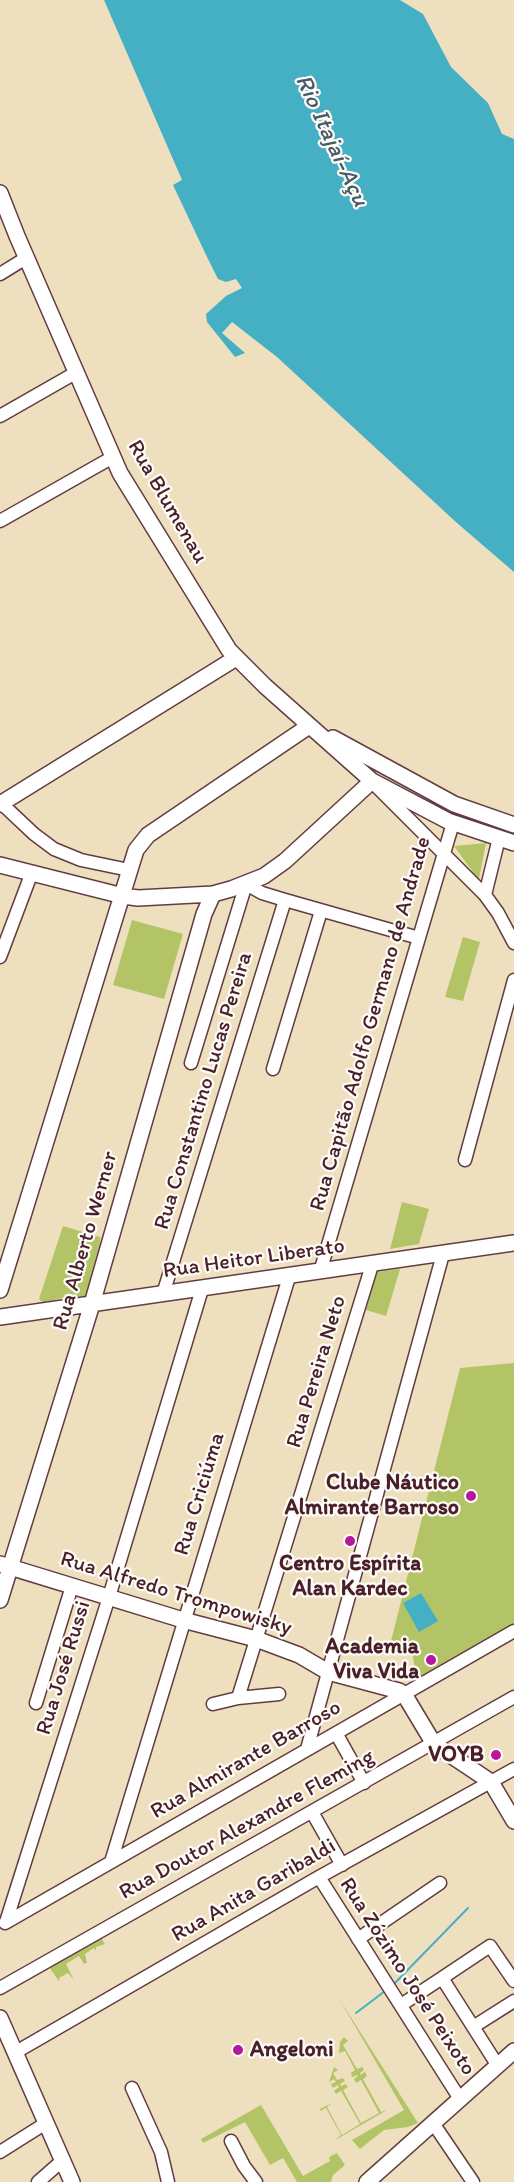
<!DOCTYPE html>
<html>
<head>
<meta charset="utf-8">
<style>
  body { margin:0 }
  canvas { display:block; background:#eee0bf }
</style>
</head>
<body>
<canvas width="514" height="2182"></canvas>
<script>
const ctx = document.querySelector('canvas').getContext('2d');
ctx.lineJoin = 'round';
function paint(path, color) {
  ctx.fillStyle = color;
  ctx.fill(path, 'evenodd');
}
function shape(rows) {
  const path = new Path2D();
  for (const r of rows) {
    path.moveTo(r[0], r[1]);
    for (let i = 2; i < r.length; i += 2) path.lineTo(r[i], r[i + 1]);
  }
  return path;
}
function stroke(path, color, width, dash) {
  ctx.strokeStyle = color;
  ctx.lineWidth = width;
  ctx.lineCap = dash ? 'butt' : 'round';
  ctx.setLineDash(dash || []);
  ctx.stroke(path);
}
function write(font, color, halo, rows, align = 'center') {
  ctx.font = font + ' Itim,sans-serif';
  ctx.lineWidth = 4.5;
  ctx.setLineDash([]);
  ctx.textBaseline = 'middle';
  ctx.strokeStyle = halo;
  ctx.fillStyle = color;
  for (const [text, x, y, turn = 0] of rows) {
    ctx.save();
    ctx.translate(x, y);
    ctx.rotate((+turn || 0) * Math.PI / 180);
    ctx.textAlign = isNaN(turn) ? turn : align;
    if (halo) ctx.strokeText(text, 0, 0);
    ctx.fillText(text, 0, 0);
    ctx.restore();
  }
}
paint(shape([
  [486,843,479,879,478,879,454,846],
  [132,920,183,934,164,999,113,985],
  [463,937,480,942,463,1001,445,997],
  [402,1202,429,1209,419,1244,390,1249],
  [63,1226,100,1237,100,1243,85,1297,66,1297,43,1303,39,1299],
  [400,1269,386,1316,366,1310,377,1272],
  [514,1363,514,1624,417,1680,411,1646,391,1641,460,1368],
  [101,1938,105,1944,96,1947,96,1951,94,1948,85,1954,87,1963,84,1964,79,1956,66,1964,74,1980,68,1973,59,1978,60,1981,58,1980,50,1968],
  [338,1997,418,2123,408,2127,384,2130,360,2149,352,2140,404,2110],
  [344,2037,348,2041,343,2045,357,2069,362,2067,364,2070,360,2073,360,2075,365,2072,367,2076,363,2079,381,2112,387,2110,337,2139,336,2139,341,2135,326,2108,320,2111,320,2109,332,2103,327,2107,342,2135,360,2124,341,2091,336,2094,334,2091,339,2087,338,2085,333,2088,331,2084,336,2082,334,2079,329,2082,334,2067,338,2070,333,2073,337,2080,343,2078,345,2081,340,2084,341,2086,346,2084,348,2087,343,2090,361,2123,379,2113,361,2080,356,2083,354,2079,358,2076,357,2075,352,2077,351,2073,355,2070,345,2051,339,2053,340,2042],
  [261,2105,303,2176,330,2161,329,2157,337,2153,345,2165,333,2175,331,2182,297,2182,283,2158,270,2165,245,2122,203,2143,201,2139]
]), '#b3c467');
paint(shape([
  [104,0,400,0,423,14,451,67,488,103,502,134,514,139,514,572,457,523,277,357,232,322,222,333,245,353,235,357,207,322,206,314,226,296,242,288,236,279,226,282,218,279,207,257,173,185,182,180],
  [421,1593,438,1621,419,1632,403,1603]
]), '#45afc4');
stroke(shape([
  [392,1986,468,1908],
  [356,2013,385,1991]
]), '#45afc4', 2);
const minor = shape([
  [0,274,26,258],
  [0,416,77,372],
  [0,521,113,457],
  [377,787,485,895,498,913,514,943],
  [0,802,34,834,54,849,81,860,129,870],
  [485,895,499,838],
  [0,957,32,872],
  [191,1063,246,884,262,893,285,900,419,938],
  [273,1069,321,911],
  [465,1160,514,980],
  [320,1272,453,823],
  [163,1294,285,900],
  [238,1698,372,1265],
  [36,1703,72,1586],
  [213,1704,238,1698,279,1694],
  [336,1733,364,1783],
  [307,1749,443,1254],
  [312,1812,342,1865],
  [111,1862,289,1277],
  [319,1877,460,2099],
  [6,1922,109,1597,202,1289],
  [5,1923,514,1631],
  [358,1939,440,1883],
  [442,1978,490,1946,514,1981],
  [0,1988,514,1697],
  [401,2005,442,1978,498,2066],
  [473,2027,514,2001],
  [16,2052,319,1877,514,1769],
  [132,2088,161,2152,168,2182],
  [433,2123,473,2182],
  [231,2141,244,2166,256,2182],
  [0,2152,46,2123],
  [38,2182,63,2160]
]);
const major = shape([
  [0,193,17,236,120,473,229,650,265,686,372,781,448,821,514,843],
  [333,738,454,804,514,825],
  [0,804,236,658],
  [0,865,123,896,138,898,213,894,231,889,264,876,285,861,372,781],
  [0,1290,136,850,148,835,309,726],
  [0,1317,514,1243],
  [0,1564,183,1620,256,1639,299,1655,328,1672,399,1691,404,1694,434,1744,491,1782,514,1821],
  [0,1600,92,1304,204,914,213,894],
  [0,2018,72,2182],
  [367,2182,514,2051]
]);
stroke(minor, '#633c41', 15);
stroke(major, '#633c41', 18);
stroke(minor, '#fff', 12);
stroke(major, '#fff', 15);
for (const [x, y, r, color] of [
  [471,1496,6,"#b5179e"],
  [350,1541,6,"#b5179e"],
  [431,1660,6,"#b5179e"],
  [496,1755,6,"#b5179e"],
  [238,2050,6,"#b5179e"]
]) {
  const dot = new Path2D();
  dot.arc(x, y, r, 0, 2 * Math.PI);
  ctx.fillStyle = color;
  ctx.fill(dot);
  stroke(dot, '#fdfcf7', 2);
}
write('22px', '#4a1f2b', '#fdfcf7', [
  ["Rua Blumenau",167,502,60],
  ["Rua Capitão Adolfo Germano de Andrade",371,1024,-74],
  ["Rua Constantino Lucas Pereira",204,1091,-73],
  ["Rua Alberto Werner",86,1241,-74],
  ["Rua Heitor Liberato",254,1259,-8],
  ["Rua Pereira Neto",317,1372,-73],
  ["Rua Criciúma",200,1494,-73],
  ["Rua Alfredo Trompowisky",176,1594,17],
  ["Rua José Russi",64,1668,-73],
  ["Rua Almirante Barroso",246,1760,-30],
  ["Rua Doutor Alexandre Fleming",247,1825,-29],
  ["Rua Anita Garibaldi",254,1891,-30],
  ["Rua Zózimo José Peixoto",407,1977,57]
]);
write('bold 22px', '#4a1f2b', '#fdfcf7', [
  ["Clube Náutico",459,1483],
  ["Almirante Barroso",459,1508],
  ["Centro Espírita",350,1564,"center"],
  ["Alan Kardec",350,1589,"center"],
  ["Academia",419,1647],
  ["Viva Vida",419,1672],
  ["VOYB",484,1755],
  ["Angeloni",250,2050,"left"]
], 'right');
write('italic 24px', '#485968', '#fdfcf7', [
  ["Rio Itajaí-Açu",331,141,65]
]);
</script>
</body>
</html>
